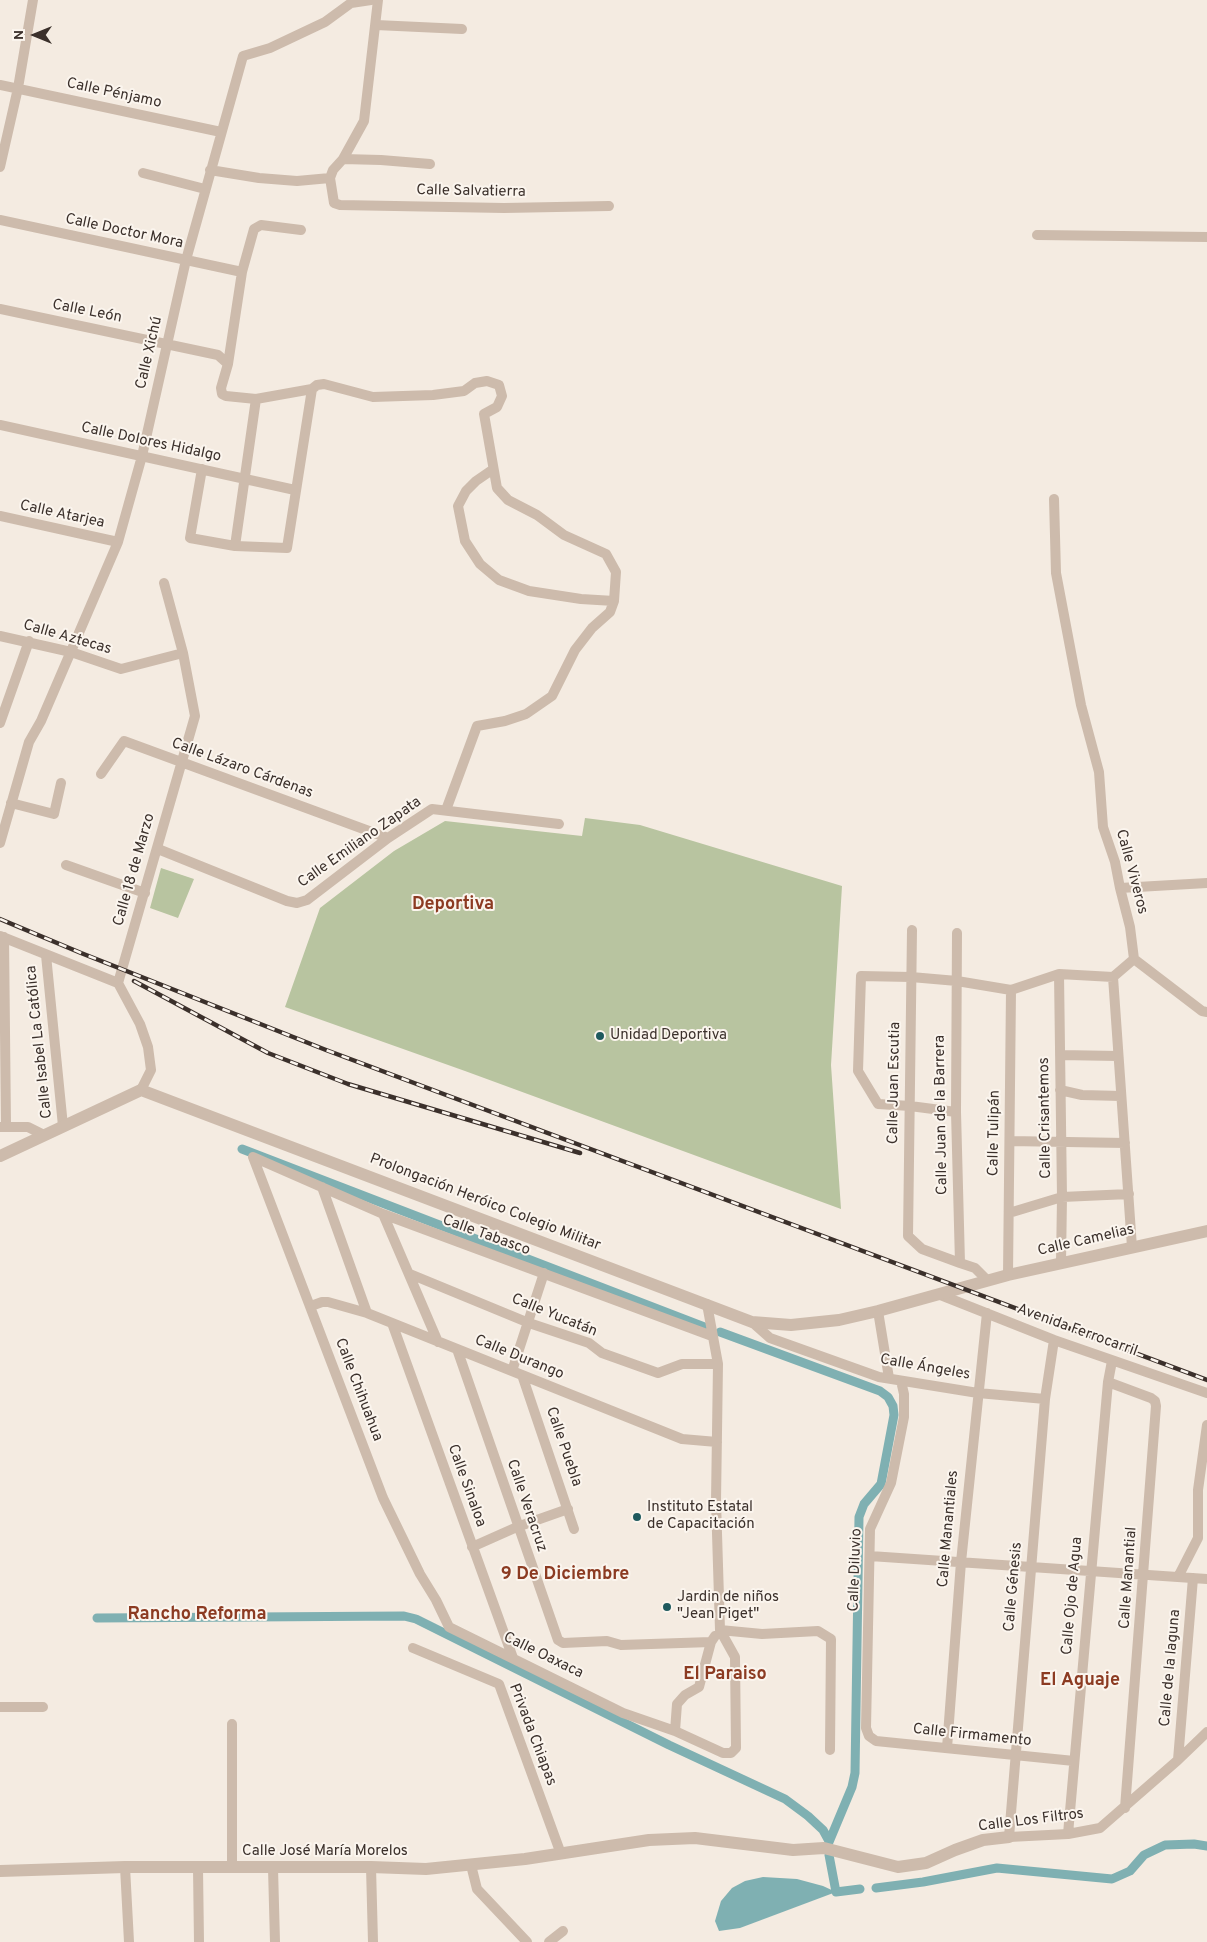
<!DOCTYPE html>
<html>
<head>
<meta charset="utf-8">
<style>
  body { margin:0 }
  #map { position:relative; width:1207px; height:1942px; overflow:hidden; background:#f4ebe1; font-family:Overpass,sans-serif }
  canvas { display:block }
  .north { position:absolute; left:10px; top:10px; width:50px; height:50px; -webkit-text-stroke:4px #fbf5ee; paint-order:stroke; rotate:270deg; font-size:14px; font-weight:700; line-height:20px; text-align:center; color:#3b302b }
  .north::after { content:''; display:block; margin:auto; width:18px; height:22px; background:#3b302b; clip-path:polygon(50% 0,100% 100%,50% 72%,0 100%) }
</style>
</head>
<body>
<div id="map">
<canvas width="1207" height="1942"></canvas>
<div class="north">N</div>
</div>
<script>
const ctx = document.querySelector('canvas').getContext('2d');
ctx.lineJoin = 'round';
function paint(path, color) {
  ctx.fillStyle = color;
  ctx.fill(path, 'evenodd');
}
function shape(rows) {
  const path = new Path2D();
  for (const r of rows) {
    path.moveTo(r[0], r[1]);
    for (let i = 2; i < r.length; i += 2) path.lineTo(r[i], r[i + 1]);
  }
  return path;
}
function stroke(path, color, width, dash) {
  ctx.strokeStyle = color;
  ctx.lineWidth = width;
  ctx.lineCap = dash ? 'butt' : 'round';
  ctx.setLineDash(dash || []);
  ctx.stroke(path);
}
function write(font, color, halo, rows, align = 'center') {
  ctx.font = font + ' Overpass,sans-serif';
  ctx.lineWidth = 4;
  ctx.setLineDash([]);
  ctx.textBaseline = 'middle';
  ctx.strokeStyle = halo;
  ctx.fillStyle = color;
  for (const [text, x, y, turn = 0] of rows) {
    ctx.save();
    ctx.translate(x, y);
    ctx.rotate((+turn || 0) * Math.PI / 180);
    ctx.textAlign = isNaN(turn) ? turn : align;
    if (halo) ctx.strokeText(text, 0, 0);
    ctx.fillText(text, 0, 0);
    ctx.restore();
  }
}
paint(shape([
  [585,818,640,825,842,886,831,1065,841,1209,465,1071,285,1007,320,908,394,851,445,821,582,836],
  [161,868,194,879,178,918,150,908]
]), '#b8c4a0');
paint(shape([
  [763,1877,797,1879,823,1886,836,1892,740,1928,719,1931,715,1921,721,1901,732,1888,745,1881]
]), '#7fb0b2');
stroke(shape([
  [242,1149,707,1328],
  [720,1332,880,1391,888,1397,893,1406,894,1415,881,1484,864,1504,859,1517,855,1773,852,1787,829,1842],
  [97,1618,404,1616,416,1619,669,1745,785,1799,808,1816,823,1830,829,1841],
  [829,1855,836,1892,860,1889],
  [876,1888,923,1882,997,1868,1112,1879,1130,1871,1144,1855,1165,1845,1194,1844,1207,1846]
]), '#7fb0b2', 9);
stroke(shape([
  [378,0,364,121,343,159,333,170,330,178,334,203,340,205,504,208,609,206],
  [376,25,462,29],
  [0,85,221,132],
  [343,159,381,160,430,164],
  [0,167,18,88,33,0],
  [210,170,259,178,297,181,330,178],
  [143,173,205,189],
  [0,220,242,272],
  [301,230,261,225,254,229,242,272,228,364,221,388,222,394,226,396,256,399,312,389,317,385,324,384,373,397,433,395,464,391,475,383,487,381,499,385,502,396,497,407,484,414,497,488,508,500,537,515,564,535,606,554,616,572,614,601,610,612,592,628,575,650,552,696,526,714,505,721,477,726,446,810],
  [1037,235,1207,237],
  [0,309,218,355,228,364],
  [0,425,295,490],
  [202,469,190,538,235,546,287,548,312,389],
  [492,470,476,481,466,491,458,506,465,541,480,564,499,580,529,591,581,599,614,601],
  [1054,499,1056,573,1081,705,1099,772,1103,827,1115,862,1120,888,1130,927,1134,959,1113,977,1132,1247],
  [0,516,118,542],
  [235,546,256,399],
  [0,636,71,652,121,669,183,653],
  [0,723,29,641],
  [101,774,124,741,388,838],
  [11,803,54,814,61,783],
  [0,843,29,742,41,721,118,542,142,456,186,260,243,56,270,48,325,22,351,3,371,0],
  [158,849,287,901,297,903,307,900,388,838,432,809,559,824],
  [66,865,145,893],
  [1120,888,1207,883],
  [912,930,908,1236,922,1249,960,1263],
  [957,933,956,1112,960,1263,975,1268,988,1281],
  [0,936,118,983],
  [4,937,6,1126],
  [46,955,63,1126],
  [1134,959,1202,1011,1207,1012],
  [1059,974,1062,1197,1061,1263],
  [1060,1055,1118,1056],
  [141,1090,151,1070,148,1047,140,1024,118,983,195,716,183,653,164,583],
  [1060,1090,1082,1095,1121,1096],
  [956,1112,910,1106,878,1104,858,1071,861,976,911,977,957,981,1011,990,1059,974,1113,977],
  [0,1127,28,1127,44,1135],
  [1010,1141,1125,1143],
  [253,1157,383,1498,420,1574,436,1600,449,1627,623,1713,675,1731,723,1753,731,1753,736,1748,735,1657,720,1630,716,1501,718,1364,707,1304],
  [253,1157,383,1214,712,1336],
  [322,1187,367,1313],
  [1009,1213,1062,1197,1129,1194],
  [383,1214,438,1342],
  [410,1274,529,1323,589,1343,602,1353,658,1373,682,1364,718,1364],
  [1008,1275,1011,990],
  [938,1294,1054,1340,1207,1393],
  [311,1306,322,1302,328,1302,367,1313,682,1439,717,1442],
  [878,1311,889,1378],
  [752,1322,770,1338,879,1377,978,1393,1045,1399],
  [392,1323,513,1658],
  [1054,1340,1045,1399,1009,1837,1068,1834,1100,1828,1178,1760,1207,1732],
  [457,1349,558,1640,563,1643,607,1641,621,1645,711,1642],
  [512,1371,544,1273],
  [522,1375,574,1529],
  [901,1381,904,1394,904,1417,891,1483,870,1529,866,1728,869,1736,876,1741,1074,1761],
  [1108,1382,1151,1398,1155,1401,1156,1406,1125,1808],
  [472,1547,517,1527,568,1509],
  [870,1556,1207,1579],
  [1178,1577,1198,1538,1198,1490,1207,1425],
  [720,1630,762,1634,818,1631,831,1639,830,1750],
  [413,1648,499,1684,561,1854],
  [0,1707,43,1707],
  [232,1724,232,1868],
  [675,1731,677,1704,685,1695,699,1687,711,1642,715,1636],
  [947,1748,961,1562,987,1313],
  [1178,1760,1193,1578],
  [1068,1834,1108,1382,1112,1361],
  [471,1865,477,1889,527,1942],
  [125,1867,129,1942],
  [371,1867,373,1942],
  [198,1868,199,1942],
  [273,1868,275,1942],
  [549,1942,563,1931]
]), '#cdbbac', 10);
stroke(shape([
  [0,1156,141,1090,752,1322,791,1325,839,1320,878,1311,1008,1275,1207,1231],
  [0,1871,125,1867,371,1867,426,1869,525,1859,649,1840,695,1838,793,1850,824,1848,898,1867,926,1863,955,1850,983,1840,1009,1837]
]), '#cdbbac', 12);
const rail = shape([
  [0,919,81,953,326,1050,1207,1380],
  [134,981,268,1053,348,1084,580,1153]
]);
stroke(rail, '#3b302b', 4.5);
stroke(rail, '#fbf5ee', 2.5, [8]);
for (const [x, y, r, color] of [
  [600,1036,5,"#1f5a5e"],
  [637,1517,5,"#1f5a5e"],
  [667,1607,5,"#1f5a5e"]
]) {
  const dot = new Path2D();
  dot.arc(x, y, r, 0, 2 * Math.PI);
  ctx.fillStyle = color;
  ctx.fill(dot);
  stroke(dot, '#fbf5ee', 2);
}
write('15px', '#3b302b', '#fbf5ee', [
  ["Calle Pénjamo",114,94,12],
  ["Calle Salvatierra",471,192,1],
  ["Calle Doctor Mora",124,232,12],
  ["Calle León",87,312,11],
  ["Calle Xichú",150,353,-77],
  ["Calle Dolores Hidalgo",151,443,12],
  ["Calle Atarjea",62,515,12],
  ["Calle Aztecas",67,638,16],
  ["Calle Lázaro Cárdenas",242,769,20],
  ["Calle Emiliano Zapata",360,843,-35],
  ["Calle 18 de Marzo",135,870,-74],
  ["Calle Viveros",1131,872,75],
  ["Calle Isabel La Católica",40,1042,-96],
  ["Calle Juan Escutia",895,1083,-89],
  ["Calle Juan de la Barrera",942,1115,-91],
  ["Calle Crisantemos",1046,1118,-91],
  ["Calle Tulipán",995,1133,-89],
  ["Prolongación Heróico Colegio Militar",485,1203,21],
  ["Calle Tabasco",486,1236,20],
  ["Calle Camelias",1086,1241,-13],
  ["Calle Yucatán",554,1316,22],
  ["Avenida Ferrocarril",1077,1331,20],
  ["Calle Durango",519,1358,22],
  ["Calle Ángeles",925,1368,10],
  ["Calle Chihuahua",358,1390,69],
  ["Calle Puebla",563,1447,71],
  ["Calle Sinaloa",466,1486,70],
  ["Calle Veracruz",526,1506,71],
  ["Calle Manantiales",949,1529,-85],
  ["Calle Diluvio",856,1570,-88],
  ["Calle Manantial",1129,1578,-86],
  ["Calle Génesis",1014,1587,-85],
  ["Calle Ojo de Agua",1073,1596,-85],
  ["Calle Oaxaca",543,1656,26],
  ["Calle de la laguna",1171,1668,-85],
  ["Privada Chiapas",532,1735,69],
  ["Calle Firmamento",972,1736,6],
  ["Calle Los Filtros",1031,1821,-7],
  ["Calle José María Morelos",325,1852]
]);
write('15px', '#3b302b', '#fbf5ee', [
  ["Unidad Deportiva",610,1036],
  ["Instituto Estatal",647,1508],
  ["de Capacitación",647,1525],
  ["Jardin de niños",677,1598],
  ["\"Jean Piget\"",677,1615]
], 'left');
write('bold 18px', '#8c3b22', '#fbf5ee', [
  ["Deportiva",453,905],
  ["9 De Diciembre",565,1575],
  ["Rancho Reforma",197,1615],
  ["El Paraiso",725,1675],
  ["El Aguaje",1080,1681]
]);
</script>
</body>
</html>
